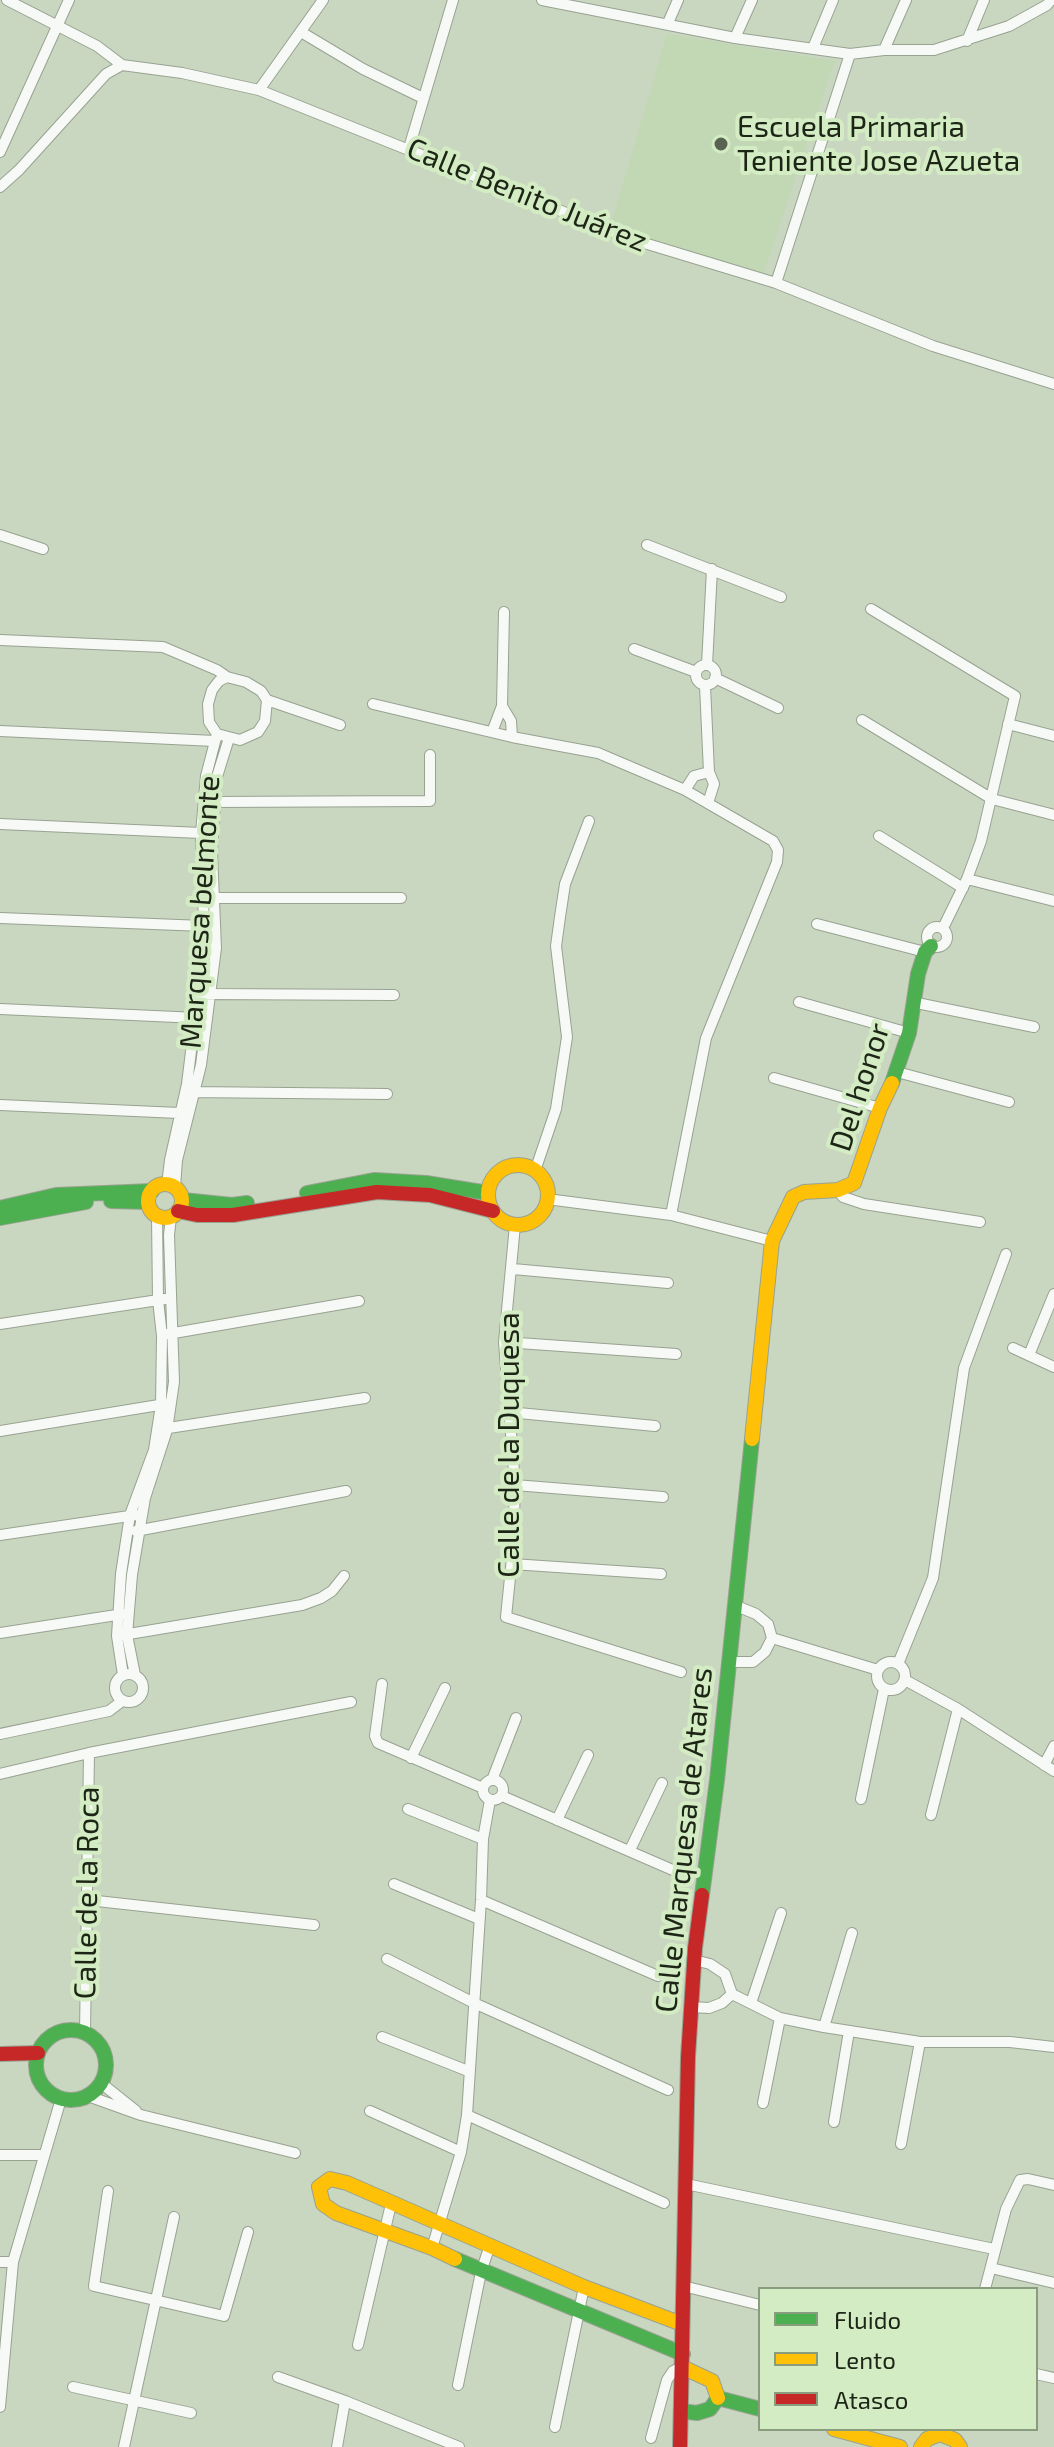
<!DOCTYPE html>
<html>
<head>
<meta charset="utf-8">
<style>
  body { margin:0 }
  #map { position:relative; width:1054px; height:2447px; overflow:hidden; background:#c9d6c0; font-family:"Exo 2",sans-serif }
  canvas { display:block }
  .legend { position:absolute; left:758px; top:2287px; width:280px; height:144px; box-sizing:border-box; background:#d4ecc3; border:2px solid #8a9c7e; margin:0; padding:10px 14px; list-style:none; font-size:24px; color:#1c2516 }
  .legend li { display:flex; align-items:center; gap:16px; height:40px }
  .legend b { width:40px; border:2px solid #8a9c7e }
</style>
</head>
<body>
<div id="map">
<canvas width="1054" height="2447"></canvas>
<ul class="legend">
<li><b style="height:10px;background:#4caf50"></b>Fluido</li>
<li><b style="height:10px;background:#ffc107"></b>Lento</li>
<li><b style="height:10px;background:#c62828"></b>Atasco</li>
</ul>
</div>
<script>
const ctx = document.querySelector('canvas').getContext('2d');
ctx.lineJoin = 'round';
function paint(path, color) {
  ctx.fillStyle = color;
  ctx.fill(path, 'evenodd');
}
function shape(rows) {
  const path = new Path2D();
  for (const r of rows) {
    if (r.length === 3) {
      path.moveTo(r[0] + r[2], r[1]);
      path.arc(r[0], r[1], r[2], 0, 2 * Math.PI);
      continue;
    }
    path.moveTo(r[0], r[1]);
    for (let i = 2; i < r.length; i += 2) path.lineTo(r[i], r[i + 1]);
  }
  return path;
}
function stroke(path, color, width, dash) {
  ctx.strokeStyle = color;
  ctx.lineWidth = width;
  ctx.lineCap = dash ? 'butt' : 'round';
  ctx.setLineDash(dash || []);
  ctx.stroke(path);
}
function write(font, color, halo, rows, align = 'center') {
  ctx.font = font + ' "Exo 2",sans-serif';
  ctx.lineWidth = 8;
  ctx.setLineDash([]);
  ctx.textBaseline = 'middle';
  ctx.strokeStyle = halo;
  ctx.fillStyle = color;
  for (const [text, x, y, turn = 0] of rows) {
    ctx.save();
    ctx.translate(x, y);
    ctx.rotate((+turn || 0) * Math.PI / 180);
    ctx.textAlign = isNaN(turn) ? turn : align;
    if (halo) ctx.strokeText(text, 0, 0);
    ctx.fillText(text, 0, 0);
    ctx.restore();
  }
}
paint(shape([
  [667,34,835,61,763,275,610,227]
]), '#c2d8b4');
const street = shape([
  [7,0,97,46,122,65,182,73,259,90,631,239,776,283,933,346,1054,384],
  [542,0,735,38,850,54,884,50,934,50,1009,26,1047,5,1051,0],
  [668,23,678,0],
  [301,32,363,69,423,98],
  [735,38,752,0],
  [967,41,984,0],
  [813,48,833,0],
  [884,50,906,0],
  [259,90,323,0],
  [409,148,453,0],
  [0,152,69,0],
  [0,187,19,170,106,74,122,65],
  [776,283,850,54],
  [0,535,43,549],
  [647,545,781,597],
  [871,609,1015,696,981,841,967,879,943,928],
  [0,640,163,647,217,670,227,677,246,682,261,691,267,700,340,725],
  [634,649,696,672],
  [706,675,10],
  [707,665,712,569],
  [227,677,219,681,212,690,208,704,209,722,217,734,240,740,258,732,265,721,267,700],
  [715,678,778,708],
  [705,686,709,772,714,784,708,803],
  [373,704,512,737,598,753,685,790,773,841,778,850,777,862,706,1038,671,1215],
  [502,706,511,721,512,737],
  [862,720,992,799,1054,815],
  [1008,724,1054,736],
  [0,731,215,741],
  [492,732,502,706,504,612],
  [685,790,694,776,709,772],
  [209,802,430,801,430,755],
  [0,824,201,833],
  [879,836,963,888],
  [967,879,1054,901],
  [208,898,401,898],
  [0,918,204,926],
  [817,924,925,952],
  [937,937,10],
  [204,994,394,995],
  [799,1002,909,1033],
  [912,1002,1034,1027],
  [0,1009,198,1018],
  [897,1072,1009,1102],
  [774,1078,880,1108],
  [189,1092,387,1094],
  [0,1105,179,1113],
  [535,1171,556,1109,567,1037,556,946,560,917,565,884,589,821],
  [167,1185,170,1160,187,1084,198,994,204,926,201,833,206,776,217,734],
  [175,1187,177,1160,201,1065,216,948,212,852,215,802,216,780,229,738],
  [838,1190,843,1197,864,1204,980,1222],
  [547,1199,671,1215,772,1241],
  [515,1225,504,1342,515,1485,513,1548,506,1617,681,1672],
  [513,1269,668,1283],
  [0,1324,165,1299],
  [168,1334,359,1301],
  [504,1342,676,1354],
  [1013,1348,1054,1367],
  [1029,1355,1054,1294],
  [508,1412,655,1426],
  [162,1429,365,1398],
  [0,1431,165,1404],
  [515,1485,663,1497],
  [136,1531,346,1491],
  [0,1535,136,1515],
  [512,1564,661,1574],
  [0,1633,123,1614],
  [123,1635,302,1605,321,1598,332,1591,344,1576],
  [772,1638,878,1670],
  [891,1676,14],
  [729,1662,753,1662,765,1652,772,1638,768,1624,756,1614,734,1605],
  [898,1664,933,1578,964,1368,1006,1254],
  [129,1688,14],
  [123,1675,117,1636,121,1574,130,1515,154,1450,161,1405,162,1336,158,1300,157,1216],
  [135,1675,127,1635,132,1575,145,1498,167,1430,174,1382,169,1235,171,1217],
  [905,1680,958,1709,1054,1771],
  [382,1684,375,1736,378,1743,483,1788],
  [0,1734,109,1711,122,1701],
  [411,1758,445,1688],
  [1044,1765,1054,1746],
  [0,1774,89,1753,351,1702],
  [493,1790,10],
  [492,1780,516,1718],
  [502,1796,682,1874],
  [861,1799,884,1689],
  [408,1809,483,1839],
  [931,1815,958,1709],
  [557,1820,588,1755],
  [630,1850,662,1783],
  [394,1884,479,1919],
  [88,1900,314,1925],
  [481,1900,658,1976],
  [387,1959,474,2003,668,2090],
  [694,1960,710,1964,725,1974,732,1994],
  [732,1994,780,2018,824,2027,920,2042,1010,2042,1054,2047],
  [751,2003,781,1913],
  [690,2007,709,2008,722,2003,732,1994],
  [824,2027,852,1933],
  [85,2033,89,1753],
  [382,2037,468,2071],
  [101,2083,136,2111],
  [88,2096,141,2115,295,2153],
  [763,2103,780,2018],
  [370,2111,461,2152],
  [467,2115,664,2203],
  [834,2122,849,2031],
  [901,2144,920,2042],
  [0,2155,44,2155],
  [686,2184,994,2249],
  [108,2191,94,2286,224,2316,248,2232],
  [432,2248,461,2152,467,2115,481,1900,483,1839,490,1800],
  [0,2262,13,2262],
  [991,2268,1054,2283],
  [683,2286,760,2305],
  [985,2289,1006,2209,1020,2180,1028,2179,1054,2185],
  [358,2345,391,2204],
  [1036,2374,1054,2378],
  [278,2377,345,2401,459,2447],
  [458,2385,481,2272,490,2245],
  [73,2387,191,2413],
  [0,2407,13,2262,61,2099],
  [555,2427,584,2287],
  [651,2438,667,2380,673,2371,682,2367],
  [124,2447,174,2217],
  [337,2447,345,2401]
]);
const fast = shape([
  [892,1083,909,1033,918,974,925,952,931,946],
  [307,1193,374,1180,426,1183,488,1193],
  [183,1200,232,1205,247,1203],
  [111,1201,148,1202],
  [0,1208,56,1195,152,1191],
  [0,1218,86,1202],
  [702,1895,717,1780,752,1439],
  [71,2065,35],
  [455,2259,683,2354],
  [718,2398,760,2409],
  [681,2411,697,2413,710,2409,718,2398]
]);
const slow = shape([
  [518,1195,30],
  [165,1201,17],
  [752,1439,772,1241,793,1197,804,1192,838,1190,854,1183,880,1108,892,1083],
  [455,2259,432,2248,336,2213,323,2204,319,2187,330,2179,347,2183,584,2287,682,2324],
  [682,2367,712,2381,718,2398],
  [834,2429,900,2447],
  [921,2447,927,2439,940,2434,955,2440,960,2447]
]);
const jam = shape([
  [178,1211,197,1215,233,1215,377,1192,430,1195,493,1211],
  [0,2054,38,2053],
  [680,2447,688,2057,695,1948,702,1895]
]);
stroke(street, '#98a291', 12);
stroke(fast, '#98a291', 16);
stroke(slow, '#98a291', 16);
stroke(jam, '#98a291', 16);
stroke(street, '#f7f9f6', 10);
stroke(fast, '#4caf50', 14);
stroke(slow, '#ffc107', 14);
stroke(jam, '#c62828', 14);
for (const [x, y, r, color] of [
  [721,144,8,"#596352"]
]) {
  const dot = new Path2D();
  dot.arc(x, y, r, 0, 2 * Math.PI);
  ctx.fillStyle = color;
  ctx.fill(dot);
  stroke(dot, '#d4ecc3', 3);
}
write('30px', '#1c2516', '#d4ecc3', [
  ["Escuela Primaria",737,127],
  ["Teniente Jose Azueta",737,161]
], 'left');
write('30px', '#1c2516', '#d4ecc3', [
  ["Calle Benito Juárez",527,195,22],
  ["Marquesa belmonte",200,912,-86],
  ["Del honor",860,1087,-72],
  ["Calle de la Duquesa",509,1445,-90],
  ["Calle Marquesa de Atares",684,1840,-84],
  ["Calle de la Roca",87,1893,-89]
]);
</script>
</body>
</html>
